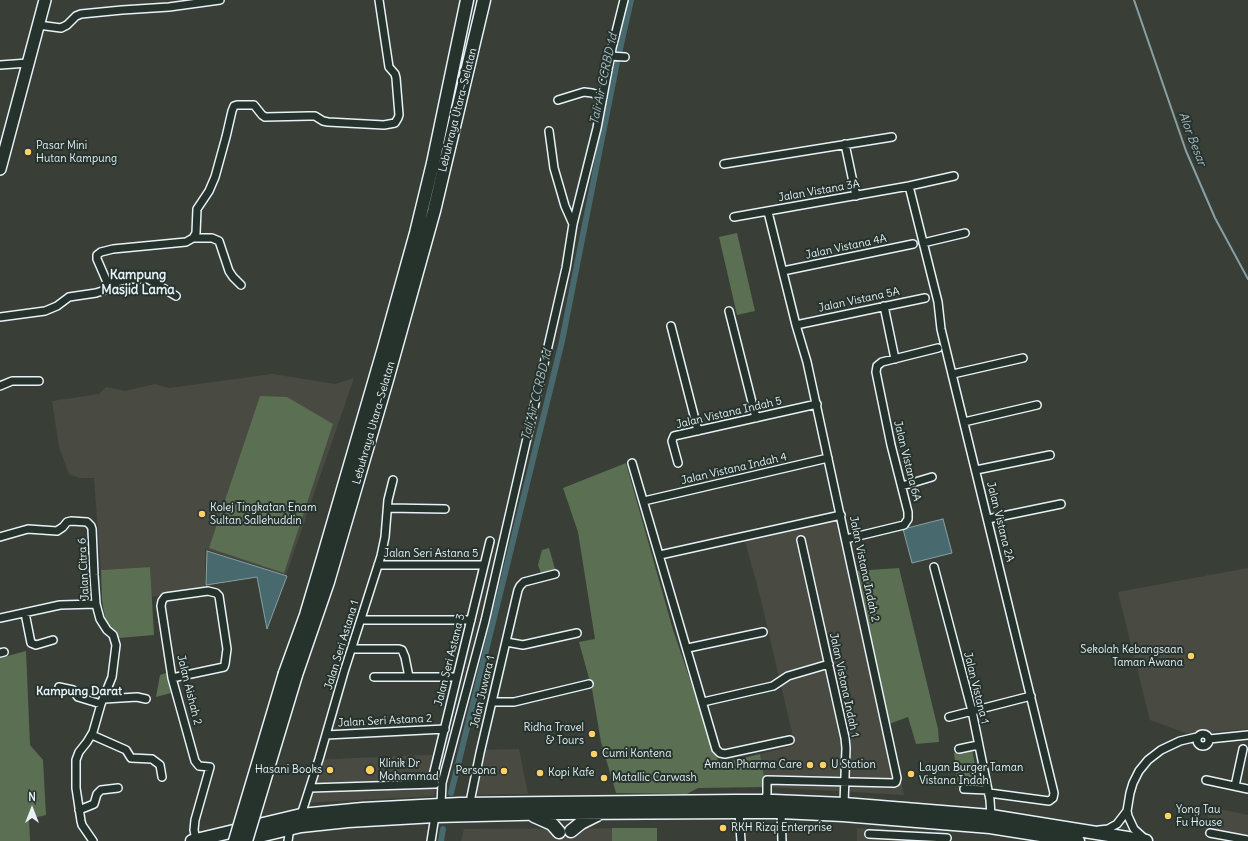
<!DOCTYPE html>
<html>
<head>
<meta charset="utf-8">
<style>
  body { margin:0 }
  #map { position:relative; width:1248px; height:841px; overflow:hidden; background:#393f37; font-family:Delius,sans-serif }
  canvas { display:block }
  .north { position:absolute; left:12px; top:789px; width:40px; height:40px; -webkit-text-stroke:3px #26332d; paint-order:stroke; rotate:0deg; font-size:11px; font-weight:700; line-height:16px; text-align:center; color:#e8f1f8 }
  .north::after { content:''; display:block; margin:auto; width:14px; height:18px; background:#e8f1f8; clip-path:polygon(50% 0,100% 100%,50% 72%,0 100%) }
</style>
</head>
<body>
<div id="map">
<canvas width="1248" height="841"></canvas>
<div class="north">N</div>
</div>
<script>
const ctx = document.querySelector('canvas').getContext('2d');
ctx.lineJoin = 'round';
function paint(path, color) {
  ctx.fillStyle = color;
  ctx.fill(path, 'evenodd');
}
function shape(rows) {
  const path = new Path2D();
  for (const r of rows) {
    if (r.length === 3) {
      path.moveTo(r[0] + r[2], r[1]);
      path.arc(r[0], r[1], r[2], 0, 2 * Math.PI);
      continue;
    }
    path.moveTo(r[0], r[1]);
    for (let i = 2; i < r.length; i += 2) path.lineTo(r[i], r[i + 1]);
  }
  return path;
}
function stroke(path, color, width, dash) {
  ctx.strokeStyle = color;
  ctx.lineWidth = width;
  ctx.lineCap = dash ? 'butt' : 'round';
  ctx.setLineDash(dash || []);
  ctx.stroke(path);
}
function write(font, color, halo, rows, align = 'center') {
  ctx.font = font + ' Delius,sans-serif';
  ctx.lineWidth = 4;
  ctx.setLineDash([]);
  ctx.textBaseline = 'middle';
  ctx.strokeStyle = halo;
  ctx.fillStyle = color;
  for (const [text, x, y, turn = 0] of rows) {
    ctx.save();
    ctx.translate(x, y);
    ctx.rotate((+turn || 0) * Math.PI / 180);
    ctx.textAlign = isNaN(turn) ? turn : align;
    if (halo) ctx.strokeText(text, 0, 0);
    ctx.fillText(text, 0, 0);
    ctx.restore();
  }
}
paint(shape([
  [272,374,335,384,354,378,286,575,205,549,205,588,151,597,150,567,101,570,94,478,79,478,69,474,59,447,52,401,99,394,106,387,125,391,155,384,169,388],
  [844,518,889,724,904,795,766,787,760,754,795,745,759,592,745,541],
  [1248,568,1248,729,1189,734,1150,720,1118,592],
  [519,749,528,794,470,795,478,750],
  [446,754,434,796,301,803,313,760],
  [1210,807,1248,815,1248,841,1236,841,1204,834],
  [657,828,657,841,461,841,464,829],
  [857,828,946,834,948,835,949,841,857,841]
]), '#494b42');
paint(shape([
  [737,233,755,311,737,315,719,237],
  [260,396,287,397,333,424,284,573,209,548],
  [626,463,673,630,719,764,760,754,766,787,698,788,687,794,616,793,601,742,592,689,579,642,595,639,578,532,563,488],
  [549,548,555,569,541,573,538,565,542,550],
  [150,567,154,635,119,638,117,632,107,629,102,600,101,570],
  [899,568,938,729,939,742,916,744,908,717,889,724,856,571],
  [26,651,30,745,43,760,46,815,29,819,30,841,0,841,0,658],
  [166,673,171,693,156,697,160,675],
  [972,749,978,781,974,787,958,787,954,753],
  [612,828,657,828,657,841,612,841]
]), '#5b6f53');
const water = shape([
  [943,519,952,553,912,563,903,529,943,519],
  [207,551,287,576,267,629,257,577,206,585,207,551]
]);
paint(water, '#486a6e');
stroke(water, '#88a0a5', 1);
stroke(shape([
  [1134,0,1186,151,1215,218,1248,279]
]), '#88a0a5', 2);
stroke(shape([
  [451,793,562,341,617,62,631,0],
  [441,841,443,829]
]), '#486a6e', 6);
const street = shape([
  [38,25,61,28,67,25,76,16,81,14,122,10,169,7,220,0],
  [610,56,625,57],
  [0,65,28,63],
  [558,100,584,92,592,93,603,97],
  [549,131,554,168,565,206,573,224],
  [845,144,856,196],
  [724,164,892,137],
  [909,186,938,302,941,329,1054,793,1053,798,1049,801,989,793],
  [734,217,909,186,954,176],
  [193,238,212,238,219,241,229,271,233,277,241,285],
  [923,243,965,233],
  [783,271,913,244],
  [108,284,128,279,148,279,176,296],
  [884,306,895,359],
  [729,311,756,418],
  [0,317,45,311,57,306,69,297,96,293,105,290,108,287,107,282,97,259,97,255,101,252,113,249,186,242,193,238,196,233,197,209,209,191,215,177,226,137,232,111,234,106,237,105,254,105,262,115,265,117,309,116,315,116,323,121,328,122,384,125,395,123,398,118,399,115,396,78,395,74,389,67,379,0],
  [796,325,925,298],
  [671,326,698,431],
  [953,374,1023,358],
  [0,386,12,381,39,381],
  [964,422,1037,405],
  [632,463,716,749,720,753,725,754,790,740],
  [678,463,672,441,674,436,817,404],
  [976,470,1050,455],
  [902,486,932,477],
  [644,501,828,458],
  [388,508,445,509],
  [988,519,1061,504],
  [0,537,28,529,57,531,63,527,67,522,71,521,87,522,91,526,92,529,94,575,96,604,100,619,107,630,113,635,116,645,112,677,101,704,93,732,87,742,79,752,76,760,76,788,81,821,82,825,93,841],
  [846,539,904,525,908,519,908,512,891,445,876,372,877,366,882,362,938,348],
  [801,540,845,738,846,748,844,804],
  [660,555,841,515],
  [378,565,484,565],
  [934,567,972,711,990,800,991,816],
  [25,613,31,643,36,645,53,640],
  [0,618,60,605,96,604],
  [361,620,471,620],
  [506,642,523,645,577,633],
  [688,648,763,632],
  [352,649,399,649,402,650,405,657,409,677],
  [0,653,4,652],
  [374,677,457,677],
  [172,678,224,667,225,664,227,649,219,596,216,593,208,591,165,597,162,601,161,606,172,678,195,761,199,766,210,767,195,820,194,830,196,840],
  [59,687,73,690,78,697,101,704],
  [104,699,137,697,146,699],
  [492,702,514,702,589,684],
  [703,702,773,686,788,676,829,664],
  [949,717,1031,696],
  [1203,740,6],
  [92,735,126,750,131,758,152,759,160,765,162,777],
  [326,735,445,729],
  [1209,739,1248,735],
  [959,749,978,745],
  [1206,780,1248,789],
  [431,784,490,541],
  [1235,786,1243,749],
  [310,788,435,784],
  [964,789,988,790],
  [764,802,767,794,767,780,894,783,896,782,897,778,807,362,796,325,768,212],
  [441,804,442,783,485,621,566,268,573,224,597,128,612,48,624,0],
  [471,804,471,797,480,753,518,590,520,586,524,582,555,574],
  [79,810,94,804,97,794,101,790,118,788],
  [739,812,741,841],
  [781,812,782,841],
  [301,815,319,759,344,672,381,556,385,537,388,500,393,480],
  [1099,830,1108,829,1117,824,1127,811],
  [1210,833,1248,840],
  [869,834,947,838],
  [1145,839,1134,829,1128,816,1127,811,1130,793,1133,783,1139,771,1148,760,1161,750,1180,741,1197,737],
  [288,841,290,828],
  [431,841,435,816]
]);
const primary = shape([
  [0,169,45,0]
]);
const highway = shape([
  [285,673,306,615,323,558,384,348,416,233,433,163,467,0],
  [296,675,328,582,387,380,434,211,484,0],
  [534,816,552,824,559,832],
  [571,831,581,823,597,815],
  [192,841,301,815,363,809,460,804,736,801,774,801,844,804,991,816,1146,841],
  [238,841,301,826,348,821,435,816,559,813,739,812,781,812,843,815,990,827,1078,841]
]);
stroke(street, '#e8f1f8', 10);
stroke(primary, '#e8f1f8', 14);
stroke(highway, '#e8f1f8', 15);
stroke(street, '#26332d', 7);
stroke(primary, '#26332d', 11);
stroke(highway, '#26332d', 12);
const highwayBridge = shape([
  [235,841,285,673],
  [246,841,296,675]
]);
stroke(highwayBridge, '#e8f1f8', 15, []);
stroke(highwayBridge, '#26332d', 12);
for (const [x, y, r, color] of [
  [28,152,4,"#ffd166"],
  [202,514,4,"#ffd166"],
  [1191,656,4,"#ffd166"],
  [592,734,4,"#ffd166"],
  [594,754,4,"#ffd166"],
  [810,765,4,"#ffd166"],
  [823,765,4,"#ffd166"],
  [330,770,4,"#ffd166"],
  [370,770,5,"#ffd166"],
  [504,771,4,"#ffd166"],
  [540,773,4,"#ffd166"],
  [911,774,4,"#ffd166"],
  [604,778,4,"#ffd166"],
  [1168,816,4,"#ffd166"],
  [723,828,4,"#ffd166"]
]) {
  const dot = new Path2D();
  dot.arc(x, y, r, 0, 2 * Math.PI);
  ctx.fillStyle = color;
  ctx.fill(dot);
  stroke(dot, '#26332d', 1.5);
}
write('11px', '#e8f1f8', '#26332d', [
  ["Lebuhraya Utara–Selatan",458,110,-76],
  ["Jalan Vistana 3A",819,191,-10],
  ["Jalan Vistana 4A",846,247,-12],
  ["Jalan Vistana 5A",859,300,-12],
  ["Jalan Vistana Indah 5",729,413,-13],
  ["Lebuhraya Utara–Selatan",374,423,-74],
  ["Jalan Vistana 6A",907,461,76],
  ["Jalan Vistana Indah 4",734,469,-13],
  ["Jalan Vistana 2A",1000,522,76],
  ["Jalan Seri Astana 5",431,554],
  ["Jalan Citra 6",84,569,-93],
  ["Jalan Vistana Indah 2",864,569,78],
  ["Jalan Seri Astana 1",342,645,-73],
  ["Jalan Seri Astana 3",450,660,-76],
  ["Jalan Vistana Indah 1",844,685,78],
  ["Jalan Vistana 1",976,688,76],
  ["Jalan Aishah 2",189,690,76],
  ["Jalan Juwara 1",483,692,-77],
  ["Jalan Seri Astana 2",385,721,-3]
]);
write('11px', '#e8f1f8', '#26332d', [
  ["Pasar Mini",36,146],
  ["Hutan Kampung",36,159],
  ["Kolej Tingkatan Enam",210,508],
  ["Sultan Sallehuddin",210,521],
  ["Sekolah Kebangsaan",1183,650,"right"],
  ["Taman Awana",1183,663,"right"],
  ["Ridha Travel",584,728,"right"],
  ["& Tours",584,741,"right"],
  ["Cumi Kontena",602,754],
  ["Klinik Dr",379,764],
  ["Mohammad",379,777],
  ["Aman Pharma Care",802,765,"right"],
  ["U Station",831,765],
  ["Layan Burger Taman",919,768],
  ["Vistana Indah",919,781],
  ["Hasani Books",322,770,"right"],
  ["Persona",496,771,"right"],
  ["Kopi Kafe",548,773],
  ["Matallic Carwash",612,778],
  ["Yong Tau",1176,810],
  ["Fu House",1176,823],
  ["RKH Rizqi Enterprise",731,828]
], 'left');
write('italic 12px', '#a8bbc1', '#26332d', [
  ["Tali Air CCRBD 1d",604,79,-78],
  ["Alor Besar",1192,139,69],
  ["Tali Air CCRBD 1d",537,395,-76]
]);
write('bold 12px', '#e8f1f8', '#26332d', [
  ["Kampung Darat",79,692]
]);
write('bold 13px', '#e8f1f8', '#26332d', [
  ["Kampung",138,275],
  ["Masjid Lama",138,290]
]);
</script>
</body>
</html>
